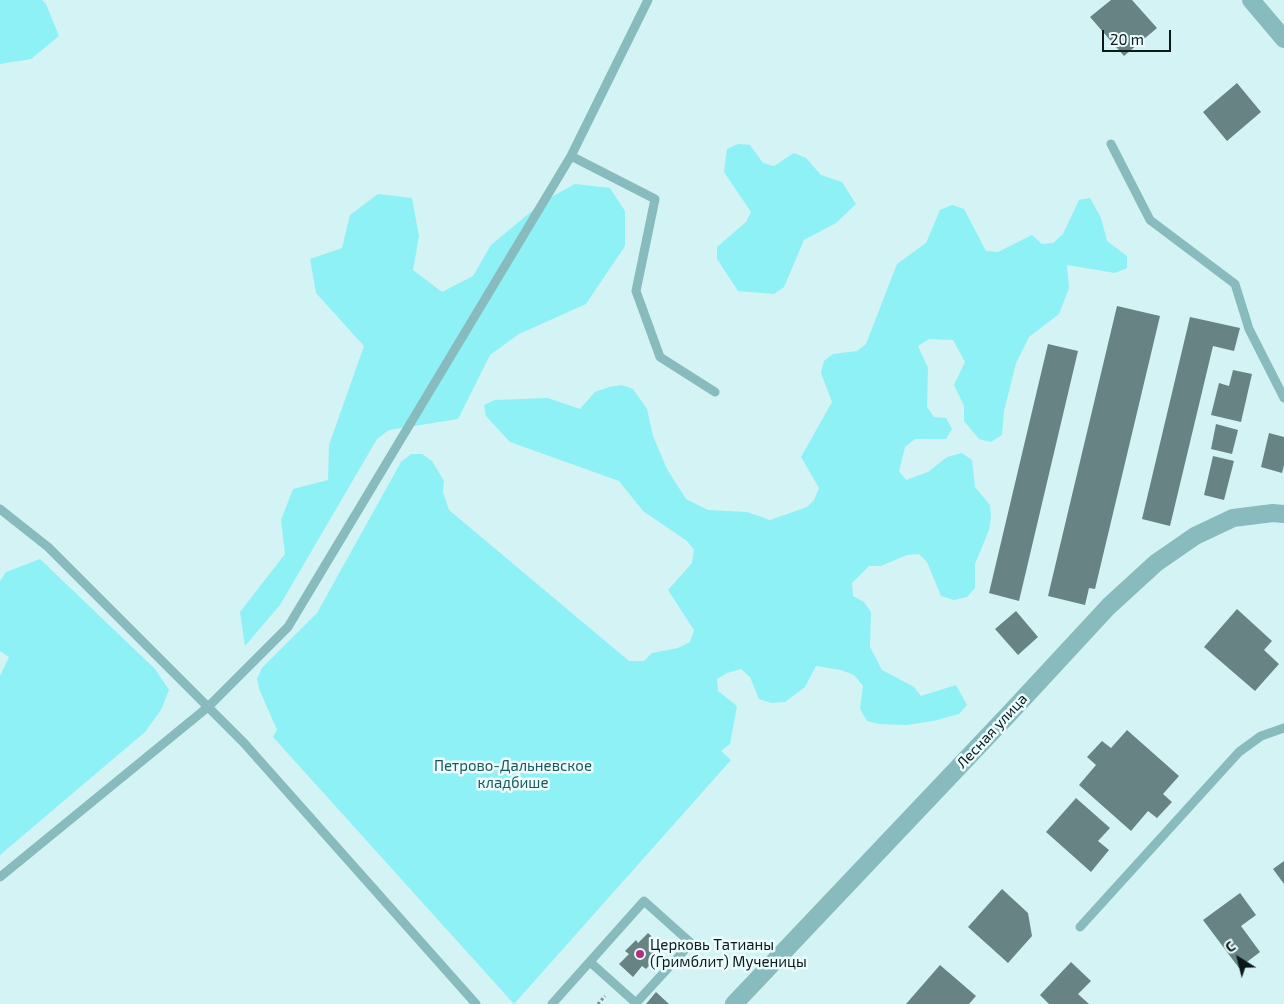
<!DOCTYPE html>
<html>
<head>
<meta charset="utf-8">
<style>
  body { margin:0 }
  #map { position:relative; width:1284px; height:1004px; overflow:hidden; background:#d4f3f4; font-family:"Exo 2",sans-serif }
  canvas { display:block }
  .north { position:absolute; left:1214px; top:934px; width:50px; height:50px; -webkit-text-stroke:4px #ebfdfe; paint-order:stroke; rotate:324deg; font-size:14px; font-weight:700; line-height:20px; text-align:center; color:#0d1819 }
  .north::after { content:''; display:block; margin:auto; width:18px; height:22px; background:#0d1819; clip-path:polygon(50% 0,100% 100%,50% 72%,0 100%) }
  .scale { position:absolute; left:1102px; top:30px; width:69px; height:22px; box-sizing:border-box; border:2px solid #0d1819; border-top:0; padding-left:6px; font-size:15px; line-height:18px; white-space:nowrap; color:#0d1819; -webkit-text-stroke:4px #ebfdfe; paint-order:stroke }
</style>
</head>
<body>
<div id="map">
<canvas width="1284" height="1004"></canvas>
<div class="north">С</div>
<div class="scale">20 m</div>
</div>
<script>
const ctx = document.querySelector('canvas').getContext('2d');
ctx.lineJoin = 'round';
function paint(path, color) {
  ctx.fillStyle = color;
  ctx.fill(path, 'evenodd');
}
function shape(rows) {
  const path = new Path2D();
  for (const r of rows) {
    path.moveTo(r[0], r[1]);
    for (let i = 2; i < r.length; i += 2) path.lineTo(r[i], r[i + 1]);
  }
  return path;
}
function stroke(path, color, width, dash) {
  ctx.strokeStyle = color;
  ctx.lineWidth = width;
  ctx.lineCap = dash ? 'butt' : 'round';
  ctx.setLineDash(dash || []);
  ctx.stroke(path);
}
function write(font, color, halo, rows, align = 'center') {
  ctx.font = font + ' "Exo 2",sans-serif';
  ctx.lineWidth = 5;
  ctx.setLineDash([]);
  ctx.textBaseline = 'middle';
  ctx.strokeStyle = halo;
  ctx.fillStyle = color;
  for (const [text, x, y, turn = 0] of rows) {
    ctx.save();
    ctx.translate(x, y);
    ctx.rotate((+turn || 0) * Math.PI / 180);
    ctx.textAlign = isNaN(turn) ? turn : align;
    if (halo) ctx.strokeText(text, 0, 0);
    ctx.fillText(text, 0, 0);
    ctx.restore();
  }
}
paint(shape([
  [0,0,42,0,46,4,59,36,31,59,0,64],
  [738,144,750,145,763,163,774,166,794,153,806,158,821,175,842,182,856,204,836,223,804,240,784,287,774,294,738,291,717,259,717,247,746,222,751,212,724,172,727,149],
  [575,184,610,188,625,211,625,246,586,304,519,334,490,355,458,419,389,430,377,439,280,605,245,646,240,612,285,554,281,520,293,489,328,480,329,445,364,346,316,293,310,259,342,248,350,215,378,194,412,198,419,236,413,270,442,292,473,276,491,245,544,201],
  [1090,198,1101,218,1107,241,1127,256,1127,268,1115,273,1067,265,1069,288,1059,314,1029,337,1016,363,1004,411,1002,435,991,442,979,439,964,421,964,406,954,385,965,362,953,340,929,339,918,346,928,368,927,407,934,417,946,418,952,429,946,439,915,439,905,447,899,471,906,480,928,472,947,457,962,453,972,460,975,487,990,505,991,517,989,530,975,564,975,588,967,597,954,600,941,596,927,562,919,554,907,555,881,566,869,566,852,583,853,596,864,602,871,612,870,647,882,670,914,687,921,696,956,685,967,705,959,714,933,721,906,725,879,724,867,721,860,709,863,686,854,675,841,670,816,666,805,687,785,702,771,703,759,699,750,677,741,669,727,673,717,679,718,691,737,706,730,744,721,751,731,760,514,1004,273,737,277,730,260,691,257,679,262,668,317,613,401,462,411,454,422,454,432,461,444,481,443,492,449,510,629,661,644,661,652,653,678,648,690,642,694,630,668,590,692,563,694,550,687,541,643,511,619,481,510,442,486,416,484,405,495,400,548,398,580,409,595,392,609,387,622,385,633,389,647,409,653,436,667,469,686,499,708,510,747,512,770,520,807,507,814,500,819,488,801,457,832,402,821,373,824,361,833,354,857,351,866,344,897,264,926,243,940,210,952,205,964,209,986,251,998,252,1032,235,1042,244,1053,243,1063,234,1079,200],
  [40,559,155,669,169,690,161,710,145,732,0,855,0,676,9,657,0,651,0,581,6,572]
]), '#8ef1f5');
paint(shape([
  [1111,0,1132,0,1157,28,1124,56,1090,17],
  [1237,83,1261,112,1227,141,1203,112],
  [1117,306,1160,316,1095,589,1089,588,1085,605,1048,596],
  [1190,317,1240,328,1234,351,1213,346,1170,526,1142,519],
  [1048,344,1078,351,1019,601,989,593],
  [1233,370,1252,374,1241,422,1211,415,1219,383,1229,386],
  [1216,424,1238,430,1232,454,1211,449],
  [1269,433,1284,437,1284,465,1282,473,1261,467],
  [1213,456,1234,461,1224,500,1204,495],
  [1237,609,1272,641,1264,650,1279,664,1255,691,1204,647],
  [1016,611,1038,637,1018,655,995,629],
  [1127,730,1179,776,1163,794,1172,802,1157,818,1148,811,1131,831,1079,785,1096,765,1087,757,1102,741,1111,748],
  [1076,798,1110,828,1098,841,1109,850,1091,872,1046,832],
  [1284,861,1284,884,1273,869],
  [1002,889,1028,913,1032,936,1008,963,968,927],
  [1240,893,1256,915,1241,926,1260,952,1239,968,1203,920],
  [648,933,661,945,652,955,656,958,646,969,642,966,633,977,619,964,629,954,625,951,636,940,638,943],
  [1071,962,1091,981,1078,994,1089,1004,1049,1004,1040,995],
  [940,965,976,996,969,1004,906,1004],
  [656,992,669,1004,646,1004]
]), '#678384');
stroke(shape([
  [598,1004,605,996]
]), '#798f90', 3, [2.5, 2.5]);
stroke(shape([
  [1111,144,1150,220,1235,284,1249,329,1284,398],
  [571,156,655,199,636,291,660,357,715,392],
  [0,509,48,547,244,743,476,1004],
  [0,877,208,707,288,627,571,156,648,0],
  [1080,927,1239,752,1261,736,1284,728],
  [552,1004,644,901,691,943,636,1003,590,962]
]), '#87bbbd', 9);
stroke(shape([
  [1251,0,1284,39],
  [734,1004,1008,715,1109,606,1156,563,1195,536,1233,518,1273,513,1284,514]
]), '#87bbbd', 18);
for (const [x, y, r, color] of [
  [640,954,5,"#b12f7b"]
]) {
  const dot = new Path2D();
  dot.arc(x, y, r, 0, 2 * Math.PI);
  ctx.fillStyle = color;
  ctx.fill(dot);
  stroke(dot, '#ebfdfe', 2);
}
write('15px', '#0d1819', '#ebfdfe', [
  ["Лесная улица",992,731,-47]
]);
write('15px', '#1c585b', '#ebfdfe', [
  ["Петрово-Дальневское",513,766],
  ["кладбише",513,783]
]);
write('15px', '#0d1819', '#ebfdfe', [
  ["Церковь Татианы",650,945],
  ["(Гримблит) Мученицы",650,962]
], 'left');
</script>
</body>
</html>
